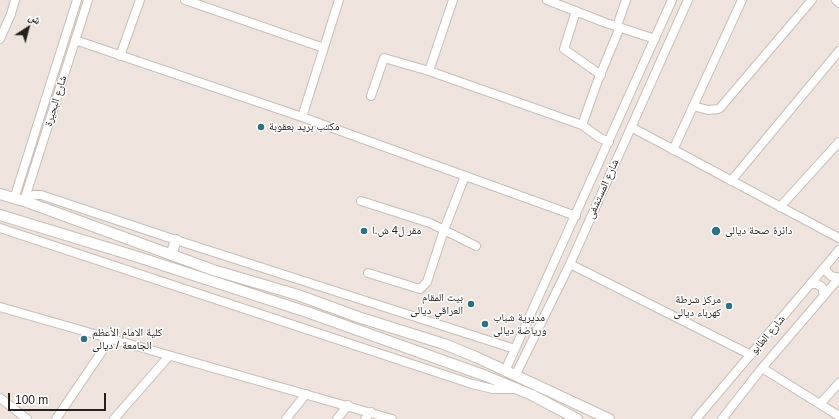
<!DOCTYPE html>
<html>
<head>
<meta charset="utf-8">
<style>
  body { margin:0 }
  #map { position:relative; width:839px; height:419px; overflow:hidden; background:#efe4dd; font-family:Arial,"Noto Naskh Arabic",sans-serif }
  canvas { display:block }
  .north { position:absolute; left:8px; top:8px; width:40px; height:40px; -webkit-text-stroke:3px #fff; paint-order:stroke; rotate:36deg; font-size:11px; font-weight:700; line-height:16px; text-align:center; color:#25211f }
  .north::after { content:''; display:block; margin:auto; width:14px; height:18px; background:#25211f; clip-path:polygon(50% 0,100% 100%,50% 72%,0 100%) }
  .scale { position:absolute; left:8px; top:393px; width:98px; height:18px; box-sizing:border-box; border:2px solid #25211f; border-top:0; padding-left:5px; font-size:12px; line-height:14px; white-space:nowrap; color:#25211f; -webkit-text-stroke:3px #fff; paint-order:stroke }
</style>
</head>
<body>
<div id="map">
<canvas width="839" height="419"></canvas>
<div class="north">ش</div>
<div class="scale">100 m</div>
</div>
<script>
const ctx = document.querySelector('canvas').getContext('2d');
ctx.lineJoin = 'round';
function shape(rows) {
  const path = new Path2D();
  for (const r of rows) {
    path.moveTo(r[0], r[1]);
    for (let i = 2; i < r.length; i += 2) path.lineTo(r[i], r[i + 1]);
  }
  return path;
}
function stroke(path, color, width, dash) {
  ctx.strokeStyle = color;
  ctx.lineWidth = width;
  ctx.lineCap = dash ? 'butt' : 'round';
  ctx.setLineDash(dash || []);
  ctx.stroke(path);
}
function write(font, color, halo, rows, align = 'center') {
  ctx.font = font + ' Arial,"Noto Naskh Arabic",sans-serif';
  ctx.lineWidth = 3;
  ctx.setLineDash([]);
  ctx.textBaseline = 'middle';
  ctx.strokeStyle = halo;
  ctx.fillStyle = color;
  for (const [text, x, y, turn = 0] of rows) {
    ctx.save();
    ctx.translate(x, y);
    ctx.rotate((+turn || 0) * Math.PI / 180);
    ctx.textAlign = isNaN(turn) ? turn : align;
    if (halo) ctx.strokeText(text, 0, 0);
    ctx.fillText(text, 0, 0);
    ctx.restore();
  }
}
const minor = shape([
  [185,0,324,48],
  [547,0,606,23,655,39],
  [836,0,839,3],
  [576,11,564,49,601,75],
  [617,26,626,0],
  [0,39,11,14,15,0],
  [75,40,302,117,576,216],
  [120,56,140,0],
  [429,71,453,0],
  [371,96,384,58,429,71,582,125,600,138,609,142],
  [693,106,708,110,718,109,720,108,812,0],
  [302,117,339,0],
  [582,125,598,80,620,27],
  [631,127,839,238],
  [673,150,742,0],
  [731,181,839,51],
  [14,199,77,0],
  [24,201,88,0],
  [361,201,430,223,476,246],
  [27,202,29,197,34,195,41,195,176,240,515,349],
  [780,207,839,142],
  [0,228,472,384,493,389,514,389],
  [570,264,751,355],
  [825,267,827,272,831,276,839,278],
  [368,273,420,289,427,282,444,230,465,176],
  [811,284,817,284,822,287,824,295],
  [0,307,392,419],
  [762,368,839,416],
  [505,371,672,0],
  [515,376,570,264,688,0],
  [0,398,27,419],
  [820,404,839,383],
  [56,419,111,338],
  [114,419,169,356],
  [286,419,306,394],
  [337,419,348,405],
  [365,419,371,412],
  [696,419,839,250],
  [722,419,762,368,839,278]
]);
const major = shape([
  [0,194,27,202,213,270,298,295,358,317,444,344,476,357,609,419],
  [0,215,138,257,310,313,486,376,532,395,577,419],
  [171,255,176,240]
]);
stroke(minor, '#c8bdb6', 10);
stroke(major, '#c8bdb6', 12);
stroke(minor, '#fff', 8);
stroke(major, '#fff', 10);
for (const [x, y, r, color] of [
  [261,127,4,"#2f7083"],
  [364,231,4,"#2f7083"],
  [716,231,5,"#2f7083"],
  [471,304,4,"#2f7083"],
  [729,306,4,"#2f7083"],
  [485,324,4,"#2f7083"],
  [84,339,4,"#2f7083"]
]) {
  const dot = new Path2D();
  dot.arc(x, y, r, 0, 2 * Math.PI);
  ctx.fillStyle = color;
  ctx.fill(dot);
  stroke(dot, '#fff', 1.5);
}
write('11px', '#25211f', '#fff', [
  ["شارع البحيرة",56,101,-73],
  ["شارع المستشفى",603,189,-66],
  ["شارع الطابو",768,335,-50]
]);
write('11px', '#25211f', '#fff', [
  ["مكتب بريد بعقوبة",269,127],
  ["مقر ل4 ش.ا",372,231],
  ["دائرة صحة ديالى",725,231],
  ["بيت المقام",463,298,"right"],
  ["العراقي ديالى",463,311,"right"],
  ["مركز شرطة",721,300,"right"],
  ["كهرباء ديالى",721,313,"right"],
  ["مديرية شباب",493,318],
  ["ورياضة ديالى",493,331],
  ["كلية الامام الأعظم",92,333],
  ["الجامعة / ديالى",92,346]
], 'left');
</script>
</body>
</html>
